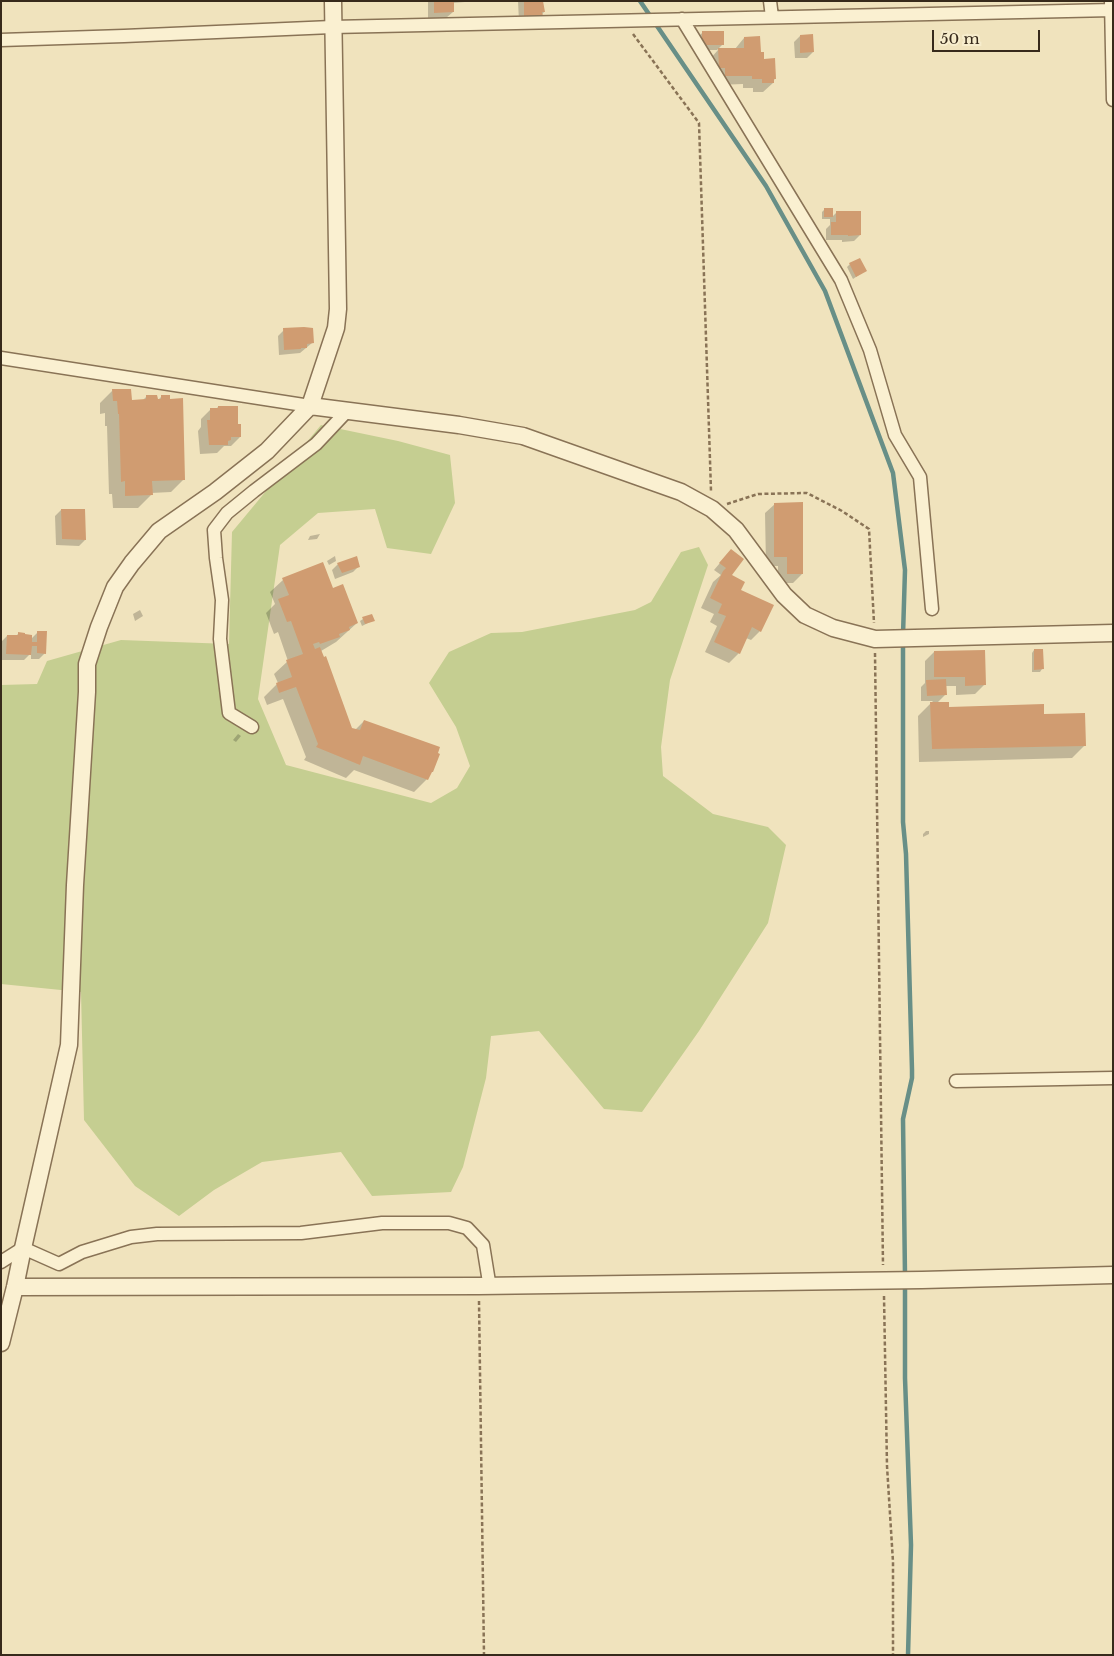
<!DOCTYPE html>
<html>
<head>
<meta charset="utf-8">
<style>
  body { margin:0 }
  #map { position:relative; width:1114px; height:1656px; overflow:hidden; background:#f0e3bd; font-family:"Libre Baskerville",serif }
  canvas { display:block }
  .frame { position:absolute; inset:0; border:2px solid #372a1b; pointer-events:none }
  .scale { position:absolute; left:932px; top:30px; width:108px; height:22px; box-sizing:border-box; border:2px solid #372a1b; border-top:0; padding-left:6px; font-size:15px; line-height:18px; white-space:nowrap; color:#372a1b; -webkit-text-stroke:4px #f7edcd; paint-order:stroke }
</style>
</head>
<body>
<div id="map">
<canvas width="1114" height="1656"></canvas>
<div class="frame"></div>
<div class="scale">50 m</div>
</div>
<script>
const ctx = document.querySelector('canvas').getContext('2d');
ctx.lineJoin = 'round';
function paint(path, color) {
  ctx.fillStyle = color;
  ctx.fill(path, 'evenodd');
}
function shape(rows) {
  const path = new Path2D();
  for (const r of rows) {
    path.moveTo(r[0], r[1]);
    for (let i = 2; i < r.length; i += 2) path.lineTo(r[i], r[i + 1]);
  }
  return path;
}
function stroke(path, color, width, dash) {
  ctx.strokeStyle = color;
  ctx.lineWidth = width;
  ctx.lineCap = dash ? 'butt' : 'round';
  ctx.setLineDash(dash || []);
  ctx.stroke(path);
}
paint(shape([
  [321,425,398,441,450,455,455,503,431,554,387,548,375,509,318,513,280,545,258,699,286,765,431,803,457,788,470,766,456,727,429,683,449,652,491,633,522,632,635,610,651,602,681,552,699,547,708,565,670,680,661,747,663,776,713,814,768,827,786,845,768,923,699,1031,642,1112,604,1109,539,1031,491,1036,486,1078,463,1167,451,1192,372,1196,341,1152,262,1162,214,1190,179,1216,135,1186,84,1120,81,992,1,984,1,685,37,684,47,661,121,640,229,644,232,532]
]), '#c5ce91');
paint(shape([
  [428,1,478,1,452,3,453,12,446,18,428,18],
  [518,1,541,1,544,12,535,22,519,22],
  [703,32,723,44,717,50,735,49,744,38,759,53,775,78,773,83,763,92,753,92,753,88,743,88,743,84,716,85,710,59,718,50,699,50,697,38],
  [800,36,813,52,807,58,795,58,794,42],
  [824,210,832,210,832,217,836,213,860,235,854,241,842,242,842,240,826,240,826,229,830,225,830,219,822,219,822,212],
  [850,264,865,271,853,279,847,267],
  [284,330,312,343,300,353,279,355,278,336],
  [113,390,130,401,142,401,147,396,156,402,162,396,184,479,171,492,151,493,151,495,138,508,113,508,112,494,109,494,107,426,105,426,105,413,100,414,100,403],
  [218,407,237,425,240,437,231,446,224,446,217,453,200,454,198,431,201,427,201,419,211,409,216,409],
  [775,504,802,574,793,583,778,583,778,566,766,566,765,513],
  [61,510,85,540,79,546,56,545,55,516],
  [320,534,317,539,308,540,310,536],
  [335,556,336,561,329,565,327,561],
  [725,557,730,576,740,591,760,631,751,640,746,638,739,653,729,663,705,652,717,626,710,622,714,614,701,608,713,582,721,575,714,570],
  [338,564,359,566,353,572,335,579,332,570],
  [283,580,333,590,357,623,336,642,321,651,351,729,355,730,364,721,427,779,414,792,354,770,346,778,304,760,306,757,283,699,267,705,264,697,278,683,274,674,288,661,278,632,274,634,266,613,275,604,270,592],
  [140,610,143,616,135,621,133,614],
  [363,619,374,620,362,626,360,621],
  [38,632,45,653,39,659,31,659,31,653,24,660,1,660,1,642,7,636,15,637,18,634,31,639],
  [1034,650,1042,669,1040,672,1032,672,1032,653],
  [934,652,984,685,975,694,956,695,956,686,945,686,945,695,937,703,948,708,1043,715,1085,745,1072,758,919,762,918,716,933,701,921,701,921,687,925,683,925,661],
  [238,734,241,736,236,742,233,740],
  [926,831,929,831,929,834,923,837,923,834]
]), '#0003');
stroke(shape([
  [640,1,766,186,825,291,893,473,905,570,903,635],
  [903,642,903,822,906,854,912,1070,912,1078,903,1119,905,1276],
  [905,1284,905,1378,911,1545,908,1655]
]), '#688f87', 4.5);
paint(shape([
  [434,1,454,1,454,12,434,13],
  [524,1,543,1,545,12,542,12,543,16,524,17],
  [702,31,724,31,724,45,704,45,704,42,702,42],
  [813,34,814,52,800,53,800,35],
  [760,36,761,52,764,52,764,59,775,58,776,79,774,79,774,83,762,83,762,79,752,79,752,76,725,76,725,68,719,68,718,48,744,48,744,37],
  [824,208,833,208,833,217,824,217],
  [836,211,861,211,861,235,848,236,848,235,831,235,831,222,836,222],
  [860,258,867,271,856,277,849,263],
  [304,327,313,328,314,343,307,344,307,348,301,348,301,349,284,350,283,328],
  [112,389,131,389,132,400,146,399,146,395,157,395,158,399,161,399,161,395,170,395,170,399,183,398,185,480,152,481,153,495,125,496,125,481,121,482,119,414,118,414,117,401,113,401],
  [218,406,238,406,238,424,241,424,241,437,231,437,231,440,228,441,228,445,209,445,207,420,210,420,210,408,218,408],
  [803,502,803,574,787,574,787,557,774,557,774,503],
  [61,509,85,509,86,540,62,539],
  [731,549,744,559,732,575,745,582,741,590,774,605,761,632,752,627,740,654,714,642,726,616,718,613,722,604,710,598,723,571,726,568,719,563],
  [357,556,360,567,342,573,337,563],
  [323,562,333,588,343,584,358,623,349,627,350,630,339,634,340,637,320,644,319,642,313,644,315,649,320,647,324,657,326,656,352,728,360,730,364,720,440,747,438,753,440,754,433,772,432,772,428,780,363,756,360,765,316,747,318,744,296,687,279,693,276,683,292,677,286,660,303,654,291,621,287,622,278,599,289,595,282,578],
  [372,614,375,621,365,624,362,617],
  [37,631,47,631,46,654,37,653,37,646,32,646,31,655,6,654,7,635,18,635,18,632,25,633,25,634,32,635,32,642,37,642],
  [1034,649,1043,649,1044,669,1034,670],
  [985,650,986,685,965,686,965,677,934,677,934,651],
  [946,679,947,695,927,696,926,680],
  [930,702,949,702,949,707,1044,704,1044,714,1085,713,1086,746,932,749]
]), '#d09c71');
const minor = shape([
  [770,1,772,17],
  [1111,1,1113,100],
  [682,19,841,280,870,350,895,435,920,477,932,609],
  [1,40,124,36,332,27,1113,10],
  [1,358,310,406],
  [252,727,229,713,220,639,222,600,216,558,214,530,227,513,254,491,316,444,348,410],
  [956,1081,1113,1078],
  [1,1262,23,1248,59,1264,82,1252,131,1237,157,1234,301,1233,382,1223,449,1223,467,1228,483,1245,489,1282,479,1286]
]);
const tertiary = shape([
  [310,406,459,425,523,436,681,492,712,509,736,530,784,595,805,615,833,628,875,639,1113,633],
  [15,1287,479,1286,922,1280,1113,1275],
  [1,1343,15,1287,23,1248,69,1045,75,885,87,692,87,664,99,627,115,587,132,563,159,531,215,492,267,451,310,406,336,328,338,309,333,1]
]);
stroke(minor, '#897356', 15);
stroke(tertiary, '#897356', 19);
stroke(shape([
  [633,34,699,123,711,491],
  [727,504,758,494,807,493,842,511,869,529,874,623],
  [875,653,883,1265],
  [884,1296,887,1466,893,1562,893,1655],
  [479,1301,484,1655]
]), '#897356', 2.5, [4, 2.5]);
stroke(minor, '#faf0d1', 12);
stroke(tertiary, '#faf0d1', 16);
</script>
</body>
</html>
